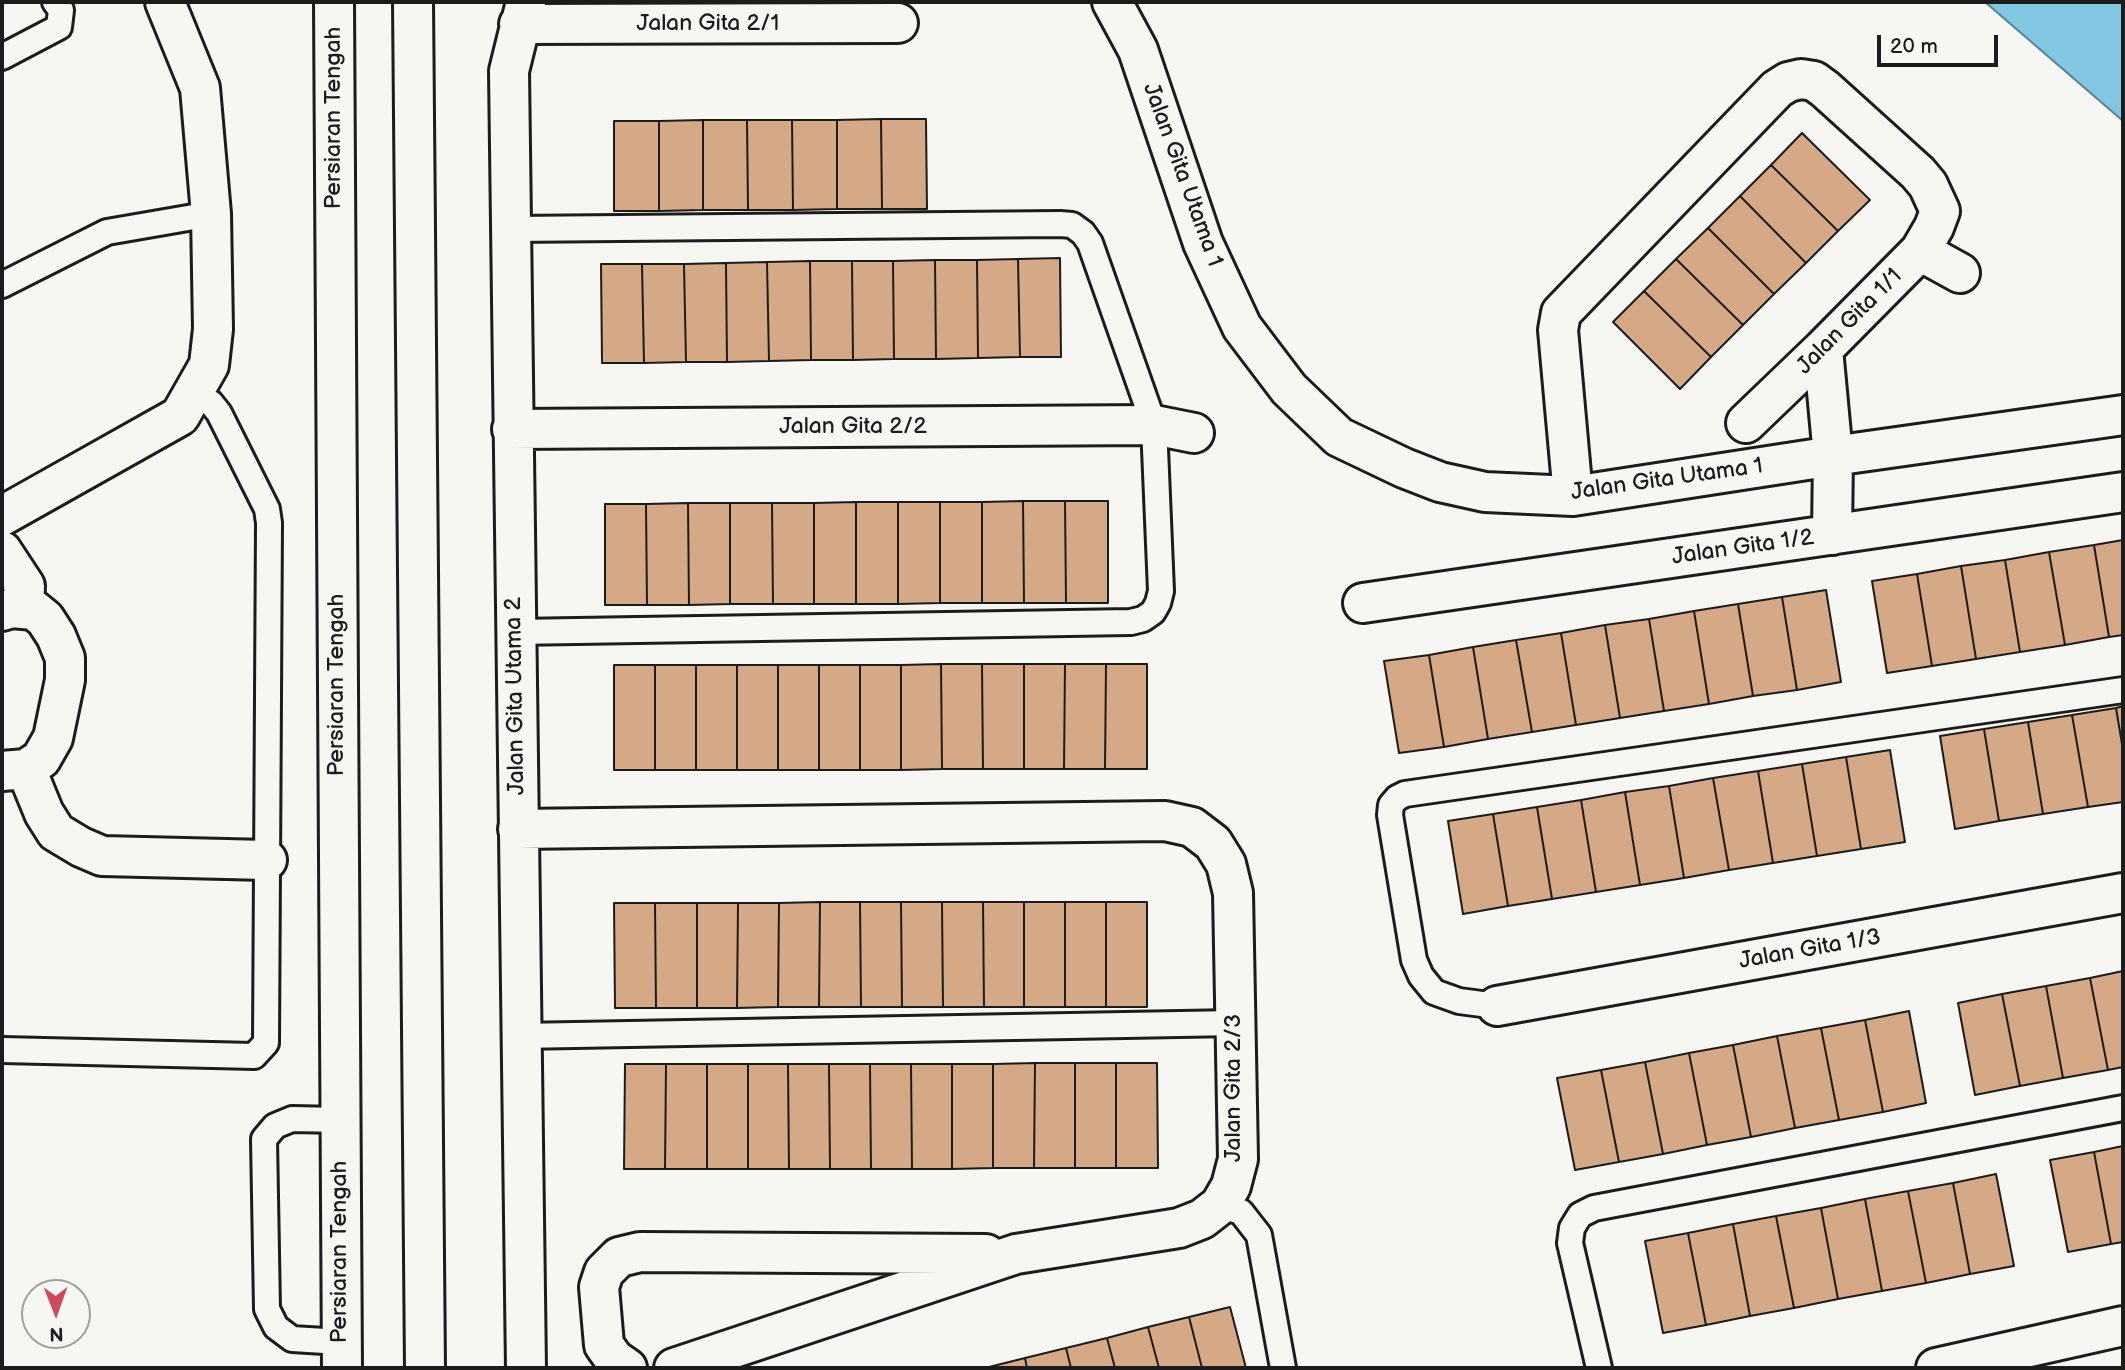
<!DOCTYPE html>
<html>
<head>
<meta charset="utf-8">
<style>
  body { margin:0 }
  #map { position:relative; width:2125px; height:1370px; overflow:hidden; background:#f6f6f2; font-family:"Balsamiq Sans",sans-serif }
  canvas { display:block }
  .frame { position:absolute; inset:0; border:4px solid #1c1c1c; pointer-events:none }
  .north { position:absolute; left:21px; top:1279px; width:70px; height:70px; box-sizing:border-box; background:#f6f6f2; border:2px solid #9f9f9c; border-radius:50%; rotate:179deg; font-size:19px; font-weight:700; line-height:28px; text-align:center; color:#1c1c1c }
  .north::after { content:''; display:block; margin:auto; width:24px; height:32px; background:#d1495b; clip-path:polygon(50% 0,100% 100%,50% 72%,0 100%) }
  .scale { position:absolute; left:1877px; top:35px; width:121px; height:32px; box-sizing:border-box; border:4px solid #1c1c1c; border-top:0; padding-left:9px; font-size:21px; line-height:24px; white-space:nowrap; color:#1c1c1c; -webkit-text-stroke:5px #f6f6f2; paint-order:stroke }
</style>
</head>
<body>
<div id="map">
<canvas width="2125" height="1370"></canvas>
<div class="frame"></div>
<div class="north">N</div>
<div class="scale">20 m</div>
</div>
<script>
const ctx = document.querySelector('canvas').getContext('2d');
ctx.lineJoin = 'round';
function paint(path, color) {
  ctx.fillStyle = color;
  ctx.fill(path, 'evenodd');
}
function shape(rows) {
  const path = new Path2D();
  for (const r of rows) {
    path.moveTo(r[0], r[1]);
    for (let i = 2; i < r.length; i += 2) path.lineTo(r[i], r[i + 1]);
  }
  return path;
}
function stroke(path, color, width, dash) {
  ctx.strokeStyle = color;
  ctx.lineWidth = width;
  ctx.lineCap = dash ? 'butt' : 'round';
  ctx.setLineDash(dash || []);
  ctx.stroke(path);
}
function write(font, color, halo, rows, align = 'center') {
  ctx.font = font + ' "Balsamiq Sans",sans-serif';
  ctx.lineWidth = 7;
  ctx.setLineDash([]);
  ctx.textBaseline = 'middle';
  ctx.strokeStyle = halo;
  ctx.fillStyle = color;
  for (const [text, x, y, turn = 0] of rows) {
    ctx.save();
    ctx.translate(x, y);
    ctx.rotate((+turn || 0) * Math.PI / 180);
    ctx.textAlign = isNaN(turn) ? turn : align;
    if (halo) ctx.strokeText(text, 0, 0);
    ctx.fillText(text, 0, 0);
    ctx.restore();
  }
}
const water = shape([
  [1985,2,2123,2,2123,121,1985,2]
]);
paint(water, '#81c7e2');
stroke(water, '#598393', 2);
const building = shape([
  [881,119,882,209,837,209,837,120,881,119],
  [881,119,926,119,927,209,882,209,881,119],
  [703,120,703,210,659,211,659,121,703,120],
  [703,120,747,120,748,210,703,210,703,120],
  [747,120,792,120,793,210,748,210,747,120],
  [792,120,837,120,837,209,793,210,792,120],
  [614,121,659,121,659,211,614,211,614,121],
  [1802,133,1870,200,1838,231,1771,165,1802,133],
  [1771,165,1838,231,1806,263,1740,196,1771,165],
  [1740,196,1806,263,1774,294,1708,228,1740,196],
  [1708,228,1774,294,1743,325,1676,259,1708,228],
  [1060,258,1061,357,1020,357,1018,259,1060,258],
  [1018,259,1020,357,978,358,977,260,1018,259],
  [1676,259,1743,325,1711,357,1644,291,1676,259],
  [935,260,977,260,978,358,936,359,935,260],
  [935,260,936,359,894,359,893,261,935,260],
  [810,261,852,261,853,360,811,360,810,261],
  [810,261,811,360,769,361,767,262,810,261],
  [852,261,893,261,894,359,853,360,852,261],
  [767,262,769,361,727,362,726,263,767,262],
  [726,263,727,362,686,362,684,264,726,263],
  [601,264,642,264,644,363,602,363,601,264],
  [642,264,684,264,686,362,644,363,642,264],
  [1644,291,1711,357,1680,389,1613,322,1644,291],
  [1023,501,1065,501,1066,603,1024,603,1023,501],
  [1023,501,1024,603,982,603,982,502,1023,501],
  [1065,501,1108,501,1108,603,1066,603,1065,501],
  [856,502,898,502,898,604,856,604,856,502],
  [856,502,856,604,814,604,814,503,856,502],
  [898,502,940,502,940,603,898,604,898,502],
  [940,502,982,502,982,603,940,603,940,502],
  [688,503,730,503,730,604,689,605,688,503],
  [688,503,689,605,647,605,646,504,688,503],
  [730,503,772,503,773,604,730,604,730,503],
  [772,503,814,503,814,604,773,604,772,503],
  [605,504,646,504,647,605,605,605,605,504],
  [2123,540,2123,635,2109,637,2094,545,2123,540],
  [2094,545,2109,637,2065,645,2049,552,2094,545],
  [2049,552,2065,645,2020,652,2005,560,2049,552],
  [2005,560,2020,652,1976,659,1961,566,2005,560],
  [1961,566,1976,659,1932,666,1917,574,1961,566],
  [1917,574,1932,666,1887,673,1872,581,1917,574],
  [1826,590,1841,682,1797,690,1782,597,1826,590],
  [1782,597,1797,690,1753,696,1738,604,1782,597],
  [1738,604,1753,696,1709,704,1694,611,1738,604],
  [1694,611,1709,704,1664,711,1649,619,1694,611],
  [1649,619,1664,711,1620,718,1605,625,1649,619],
  [1605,625,1620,718,1576,725,1561,633,1605,625],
  [1561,633,1576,725,1532,732,1516,640,1561,633],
  [1516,640,1532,732,1488,739,1473,647,1516,640],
  [1473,647,1488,739,1444,747,1429,655,1473,647],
  [1429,655,1444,747,1399,753,1384,661,1429,655],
  [941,664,942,769,901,770,901,665,941,664],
  [941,664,982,664,983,769,942,769,941,664],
  [982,664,1024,664,1024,769,983,769,982,664],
  [1024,664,1065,664,1064,769,1024,769,1024,664],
  [1065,664,1106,664,1105,769,1064,769,1065,664],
  [1106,664,1147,664,1147,769,1105,769,1106,664],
  [614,665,655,665,655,770,614,770,614,665],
  [655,665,696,665,696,770,655,770,655,665],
  [696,665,737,665,737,770,696,770,696,665],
  [737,665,778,665,778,770,737,770,737,665],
  [778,665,819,665,819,770,778,770,778,665],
  [819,665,860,665,860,770,819,770,819,665],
  [860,665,901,665,901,770,860,770,860,665],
  [2123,706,2123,750,2116,708,2123,706],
  [2116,708,2123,750,2123,802,2088,807,2072,715,2116,708],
  [2072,715,2088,807,2043,814,2028,722,2072,715],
  [2028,722,2043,814,1999,821,1984,729,2028,722],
  [1984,729,1999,821,1955,829,1940,736,1984,729],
  [1890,750,1905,842,1861,849,1846,757,1890,750],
  [1846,757,1861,849,1817,856,1802,764,1846,757],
  [1802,764,1817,856,1773,863,1758,771,1802,764],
  [1758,771,1773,863,1729,870,1713,778,1758,771],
  [1713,778,1729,870,1684,878,1669,786,1713,778],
  [1669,786,1684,878,1640,885,1625,792,1669,786],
  [1625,792,1640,885,1596,892,1581,800,1625,792],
  [1581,800,1596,892,1552,899,1537,807,1581,800],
  [1537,807,1552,899,1508,906,1493,814,1537,807],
  [1493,814,1508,906,1463,914,1448,821,1493,814],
  [820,902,860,902,861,1007,819,1007,820,902],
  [820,902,819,1007,778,1007,779,903,820,902],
  [860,902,901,902,902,1007,861,1007,860,902],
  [901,902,942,902,943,1007,902,1007,901,902],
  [942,902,983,902,984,1007,943,1007,942,902],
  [983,902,1024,902,1024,1007,984,1007,983,902],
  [1024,902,1065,902,1065,1007,1024,1007,1024,902],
  [1065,902,1106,902,1106,1007,1065,1007,1065,902],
  [1106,902,1147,902,1147,1007,1106,1007,1106,902],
  [614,903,655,903,656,1008,615,1008,614,903],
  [655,903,697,903,697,1008,656,1008,655,903],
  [697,903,738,903,737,1008,697,1008,697,903],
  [738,903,779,903,778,1007,737,1008,738,903],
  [2123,971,2123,1067,2108,1070,2090,978,2123,971],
  [2090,978,2108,1070,2063,1078,2046,986,2090,978],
  [2046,986,2063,1078,2020,1086,2002,994,2046,986],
  [2002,994,2020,1086,1975,1095,1958,1003,2002,994],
  [1909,1011,1926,1103,1883,1112,1865,1020,1909,1011],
  [1865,1020,1883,1112,1839,1120,1821,1028,1865,1020],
  [1821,1028,1839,1120,1795,1128,1777,1036,1821,1028],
  [1777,1036,1795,1128,1751,1137,1733,1045,1777,1036],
  [1733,1045,1751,1137,1707,1145,1689,1053,1733,1045],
  [1689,1053,1707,1145,1663,1154,1645,1062,1689,1053],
  [1645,1062,1663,1154,1619,1162,1601,1070,1645,1062],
  [1035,1063,1034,1168,993,1168,993,1064,1035,1063],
  [1035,1063,1075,1063,1075,1168,1034,1168,1035,1063],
  [1075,1063,1116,1063,1116,1168,1075,1168,1075,1063],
  [1116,1063,1157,1063,1158,1168,1116,1168,1116,1063],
  [625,1064,666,1064,665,1169,624,1169,625,1064],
  [666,1064,707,1064,707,1169,665,1169,666,1064],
  [707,1064,748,1064,748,1169,707,1169,707,1064],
  [748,1064,788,1064,789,1169,748,1169,748,1064],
  [788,1064,829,1064,830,1169,789,1169,788,1064],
  [829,1064,870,1064,871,1169,830,1169,829,1064],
  [870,1064,911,1064,912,1169,871,1169,870,1064],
  [911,1064,952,1064,952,1169,912,1169,911,1064],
  [952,1064,993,1064,993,1168,952,1169,952,1064],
  [1601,1070,1619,1162,1575,1170,1557,1078,1601,1070],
  [2123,1146,2123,1242,2111,1244,2094,1152,2123,1146],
  [2094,1152,2111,1244,2068,1252,2050,1160,2094,1152],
  [1996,1174,2014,1266,1970,1274,1953,1183,1996,1174],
  [1953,1183,1970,1274,1926,1283,1908,1191,1953,1183],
  [1908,1191,1926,1283,1882,1291,1865,1199,1908,1191],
  [1865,1199,1882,1291,1838,1299,1821,1208,1865,1199],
  [1821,1208,1838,1299,1794,1308,1776,1216,1821,1208],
  [1776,1216,1794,1308,1750,1316,1733,1224,1776,1216],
  [1733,1224,1750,1316,1706,1325,1688,1233,1733,1224],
  [1688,1233,1706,1325,1663,1333,1645,1241,1688,1233],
  [1230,1307,1246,1368,1202,1368,1189,1317,1230,1307],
  [1189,1317,1202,1368,1159,1368,1148,1327,1189,1317],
  [1148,1327,1159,1368,1115,1368,1107,1338,1148,1327],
  [1107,1338,1115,1368,1071,1368,1066,1348,1107,1338],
  [1066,1348,1071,1368,1027,1368,1025,1358,1066,1348],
  [1025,1358,1027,1368,985,1368,1025,1358]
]);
paint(building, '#d5a986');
stroke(building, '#1c1c1c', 2);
const service = shape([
  [2,57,59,27,61,10,55,2],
  [510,229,1060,224,1072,225,1083,233,1090,243,1154,425,1161,591,1158,603,1153,612,1143,619,1131,622,515,632],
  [2,285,107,232,211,214],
  [1497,1006,1459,1001,1434,992,1421,976,1414,960,1390,815,1391,805,1397,798,1405,794,2123,690],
  [520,1036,1235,1023],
  [2,1050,254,1056,266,1043,269,523,267,509,219,413,211,403,194,393],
  [340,1120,292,1119,275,1126,264,1139,267,1309,276,1327,292,1339,341,1342],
  [1220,1205,1241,1212,1259,1235,1283,1368],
  [1599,1368,1570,1243,1572,1228,1580,1215,1594,1208,2123,1108]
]);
const minor = shape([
  [1112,2,1138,50,1203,243,1242,327,1289,389,1339,437,1404,468,1440,482,1485,492,1573,496,1833,456,2123,415],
  [519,24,898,23],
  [1823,349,1833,456,1832,535],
  [1746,423,1823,349,1920,251,1960,273],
  [512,429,1154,425,1194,433],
  [1573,496,1558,330,1561,313,1777,89,1788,82,1801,79,1814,81,1825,89,1918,173,1928,185,1940,211,1934,227,1920,251],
  [2,516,180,416,209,365,213,329,211,214,200,88,165,2],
  [2,551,25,586,24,609],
  [1363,603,2123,492],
  [2,611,12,608,34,610,45,619,56,636,65,658,65,680,53,738,41,759,26,769,2,771],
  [26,769,44,813,56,832,81,847,102,856,267,860],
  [518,829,1165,821,1192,827,1213,843,1226,864,1233,893,1238,1159,1231,1186,1220,1205,1202,1219,1179,1228,1016,1254,674,1368],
  [1497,1006,2123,893],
  [526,1368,509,71,526,2],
  [627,1368,614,1359,604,1345,599,1287,604,1272,619,1257,640,1252,986,1254],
  [1936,1368,2123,1326]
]);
const tertiary = shape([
  [334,2,342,1368],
  [413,2,425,1368]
]);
stroke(service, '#1c1c1c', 30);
stroke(minor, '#1c1c1c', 44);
stroke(tertiary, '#1c1c1c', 44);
stroke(service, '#f6f6f2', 24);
stroke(minor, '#f6f6f2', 38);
stroke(tertiary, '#f6f6f2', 38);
write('23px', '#1c1c1c', '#f6f6f2', [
  ["Jalan Gita 2/1",708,24],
  ["Persiaran Tengah",334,118,-90],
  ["Jalan Gita Utama 1",1182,175,70],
  ["Jalan Gita 1/1",1850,322,-45],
  ["Jalan Gita 2/2",853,427],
  ["Jalan Gita Utama 1",1667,480,-8],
  ["Jalan Gita 1/2",1743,548,-8],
  ["Persiaran Tengah",337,685,-90],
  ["Jalan Gita Utama 2",516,696,-91],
  ["Jalan Gita 1/3",1810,950,-10],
  ["Jalan Gita 2/3",1234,1088,-90],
  ["Persiaran Tengah",340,1252,-90]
]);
</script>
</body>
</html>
